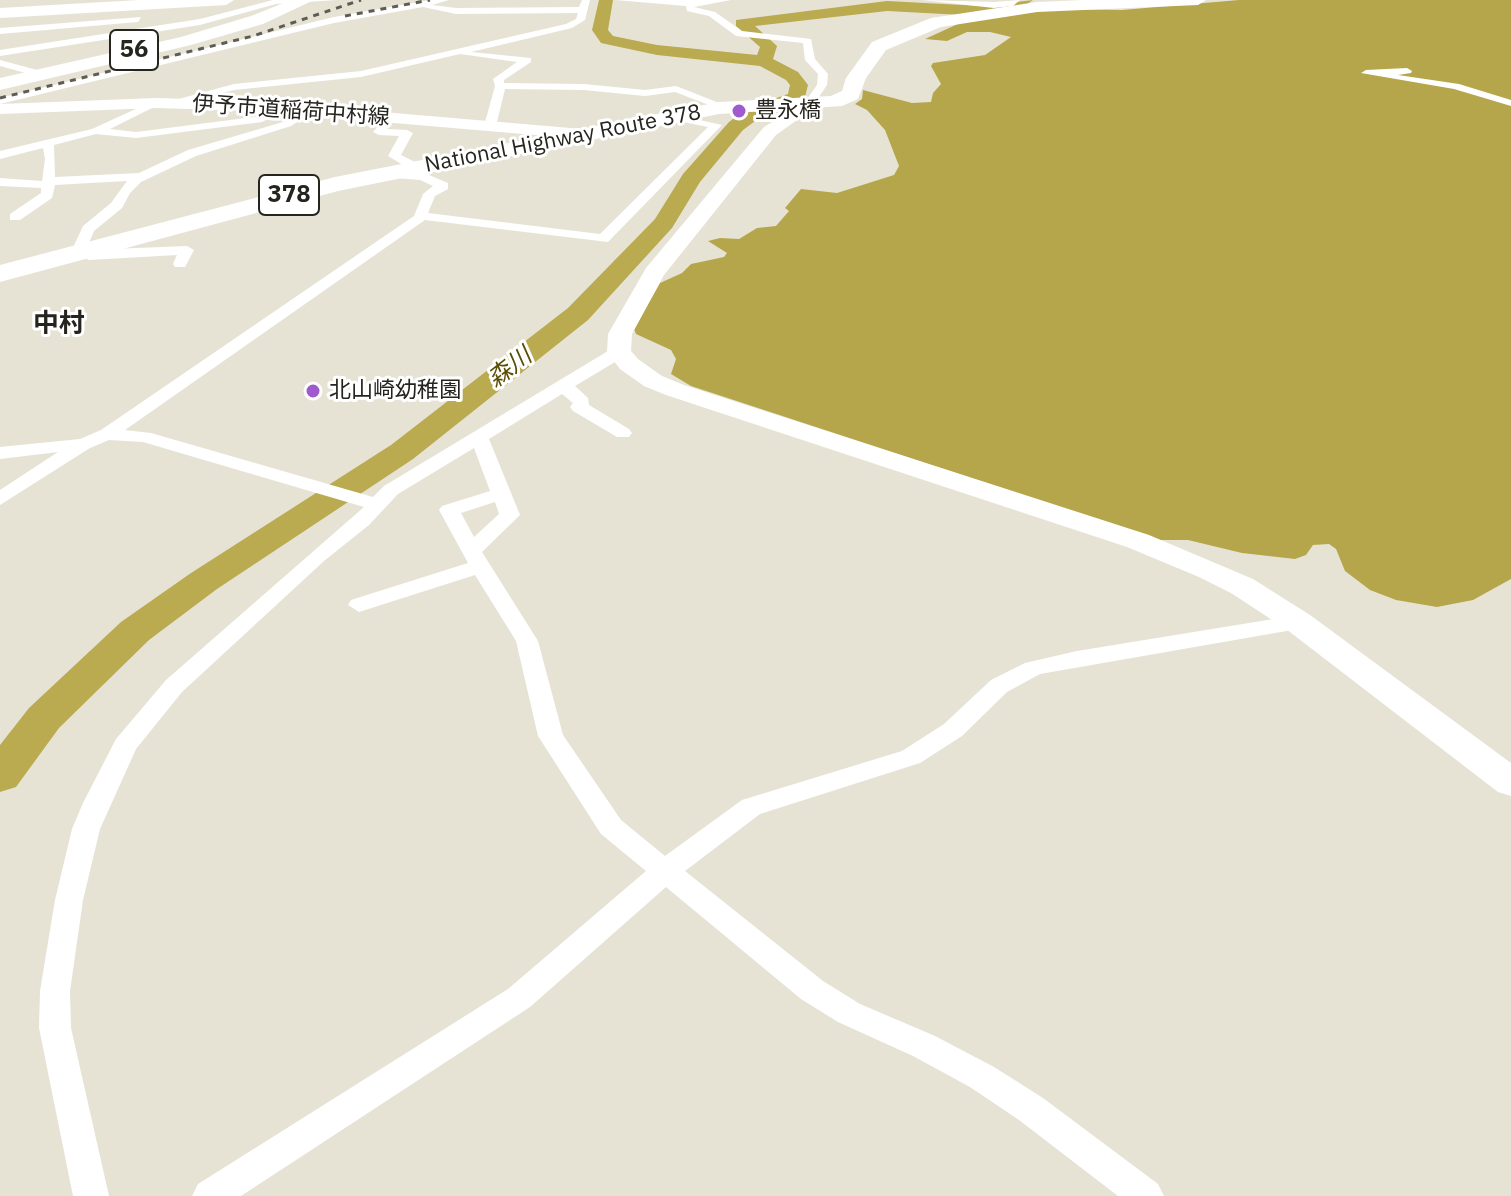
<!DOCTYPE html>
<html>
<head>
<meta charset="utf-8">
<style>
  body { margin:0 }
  canvas { display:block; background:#e6e3d5 }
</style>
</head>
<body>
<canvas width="1511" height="1196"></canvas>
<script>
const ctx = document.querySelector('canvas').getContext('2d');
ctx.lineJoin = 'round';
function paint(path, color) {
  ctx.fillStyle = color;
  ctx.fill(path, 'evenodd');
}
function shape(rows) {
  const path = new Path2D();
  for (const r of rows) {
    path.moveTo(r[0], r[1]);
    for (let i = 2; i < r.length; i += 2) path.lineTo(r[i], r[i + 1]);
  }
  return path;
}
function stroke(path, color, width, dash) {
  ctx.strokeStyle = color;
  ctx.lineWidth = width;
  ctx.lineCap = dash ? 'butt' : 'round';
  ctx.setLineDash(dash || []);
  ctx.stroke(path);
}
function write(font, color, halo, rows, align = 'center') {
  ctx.font = font + ' "IBM Plex Sans","Noto Sans JP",sans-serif';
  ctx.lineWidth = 6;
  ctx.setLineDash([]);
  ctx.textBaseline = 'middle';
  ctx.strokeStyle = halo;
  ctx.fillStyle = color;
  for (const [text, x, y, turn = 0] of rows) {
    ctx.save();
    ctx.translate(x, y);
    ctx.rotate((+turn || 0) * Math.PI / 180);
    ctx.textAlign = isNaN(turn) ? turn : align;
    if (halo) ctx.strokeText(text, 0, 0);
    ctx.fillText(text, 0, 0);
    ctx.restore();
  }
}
paint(shape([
  [1239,0,1511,0,1511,579,1473,600,1437,607,1396,600,1370,590,1345,571,1336,549,1329,544,1313,545,1306,555,1295,559,1242,553,1188,540,1160,540,691,386,671,374,676,359,671,350,636,334,634,329,660,283,682,273,691,264,724,257,727,253,708,241,720,238,739,239,757,228,776,226,789,211,785,208,801,189,837,193,894,175,899,166,885,130,867,110,855,104,862,99,863,90,912,103,931,102,933,93,941,84,931,66,933,63,985,55,1011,37,990,32,967,32,947,41,925,39,960,23,1042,9,1122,10]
]), '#b6a64b');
paint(shape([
  [599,0,613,0,608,30,613,36,657,45,757,55,760,47,736,26,736,20,887,1,982,6,1033,0,1017,11,982,16,887,11,755,26,777,46,773,59,798,72,805,81,808,85,805,97,803,101,762,116,743,130,700,182,672,228,588,320,413,459,217,589,149,640,59,728,16,787,0,792,0,745,29,708,121,622,191,573,391,445,568,308,655,219,683,174,729,122,748,108,788,94,790,85,786,80,760,66,657,55,601,43,592,30,599,0]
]), '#baaa50');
paint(shape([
  [273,0,336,0,276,4,200,25,0,56,0,50,200,19,273,0],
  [430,0,449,0,432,5,456,8,579,7,582,0,590,0,585,20,572,28,471,52,531,58,531,62,504,80,504,83,584,84,645,90,676,86,732,108,722,110,675,92,645,96,584,90,505,89,496,126,490,129,484,126,495,86,493,79,517,62,460,54,361,77,234,90,169,106,164,103,234,84,361,71,566,24,576,19,578,13,456,14,423,7,334,23,0,104,0,98,334,17,430,0],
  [615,0,731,0,694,7,715,12,742,31,811,39,815,59,828,74,827,85,812,107,804,107,803,105,817,85,818,74,805,60,803,43,736,36,709,16,687,11,686,6,615,0],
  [922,0,994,2,1020,0,1013,6,994,8,922,0],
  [141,17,138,22,0,34,0,28,141,17],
  [0,60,37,70,38,72,33,75,0,66,0,60],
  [1407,68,1412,71,1411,73,1398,75,1459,84,1511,100,1511,106,1454,89,1361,73,1366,70,1407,68],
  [153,101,162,103,110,129,136,132,262,116,268,119,262,122,136,138,96,134,54,145,55,177,139,173,188,150,283,122,305,108,315,110,291,126,196,156,141,182,130,193,122,208,94,231,86,250,187,246,194,250,185,267,175,267,173,264,177,255,89,260,71,252,83,226,111,203,127,181,55,185,52,198,20,220,10,220,10,214,41,193,41,188,0,186,0,178,42,181,45,159,43,148,0,159,0,151,92,129,153,101],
  [389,114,395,117,387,129,407,130,413,133,401,155,421,165,421,171,413,171,388,156,399,136,379,135,373,132,389,114],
  [673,114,722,125,608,242,425,220,125,430,151,433,373,497,384,486,613,348,625,348,627,352,625,356,575,386,588,398,589,405,629,429,632,433,629,437,617,437,573,411,570,407,573,403,562,394,489,439,520,515,482,552,538,641,563,735,621,820,665,856,742,800,902,751,944,724,991,680,1025,663,1077,651,1298,615,1306,617,1309,622,1306,627,1298,629,1040,674,1007,692,962,736,920,763,760,814,685,871,823,981,860,1004,935,1036,994,1067,1043,1098,1158,1184,1164,1196,1118,1196,1019,1120,970,1087,913,1056,838,1022,801,999,666,887,530,1007,241,1196,192,1196,198,1184,508,989,646,871,601,834,538,736,516,641,475,575,359,612,348,605,351,600,468,563,439,510,442,506,490,491,474,448,398,494,369,525,324,561,182,692,136,749,100,829,83,900,70,991,71,1028,109,1196,73,1196,39,1028,40,991,55,900,72,829,83,803,116,739,166,680,364,507,143,442,109,440,90,448,0,505,0,490,58,452,0,459,0,447,80,439,101,430,414,216,423,194,433,186,420,180,383,177,383,171,422,172,448,183,448,189,435,196,428,213,600,234,708,127,669,119,667,117,673,114],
  [495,502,499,514,474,537,461,513,495,502]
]), '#fff');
paint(shape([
  [157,98,253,101,582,129,590,134,582,139,253,111,157,108,0,114,0,104,157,98],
  [808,100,816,105,814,108,776,135,664,275,632,334,631,351,638,359,662,376,684,385,1149,535,1253,579,1310,615,1511,763,1511,796,1498,792,1286,629,1231,593,1199,577,1127,547,666,395,644,386,620,369,607,352,608,334,646,268,764,127,808,100]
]), '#fff');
paint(shape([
  [139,0,234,0,226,5,0,18,0,8,139,0],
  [291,0,314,0,263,24,191,45,0,90,0,78,181,37,251,16,291,0],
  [1083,0,1206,0,1198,5,1037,12,941,27,886,50,866,78,858,99,842,106,719,114,338,191,0,282,0,265,335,177,719,102,831,96,842,91,846,78,872,42,931,18,1037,2,1083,0]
]), '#fff');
stroke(shape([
  [345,16,430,0],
  [0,98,253,36,361,0]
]), '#5e5c54', 3, [6, 6]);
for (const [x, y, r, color] of [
  [739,111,8,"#9f5ace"],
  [313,391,8,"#9f5ace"]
]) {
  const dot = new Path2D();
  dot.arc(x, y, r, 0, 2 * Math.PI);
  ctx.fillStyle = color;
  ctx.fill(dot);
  stroke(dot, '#fff', 3);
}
write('22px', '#25241f', '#fff', [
  ["伊予市道稲荷中村線",291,111,4],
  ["National Highway Route 378",563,139,-11]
]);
write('22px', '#25241f', '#fff', [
  ["豊永橋",755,111],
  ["北山崎幼稚園",329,391]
], 'left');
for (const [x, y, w] of [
  [134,50,48],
  [289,195,60]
]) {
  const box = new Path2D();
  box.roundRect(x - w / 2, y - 20, w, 40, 6);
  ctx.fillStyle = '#fff';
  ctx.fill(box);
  stroke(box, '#25241f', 2);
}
write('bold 24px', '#25241f', null, [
  ["56",134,50],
  ["378",289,195]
]);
write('italic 24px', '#594e04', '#fff', [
  ["森川",510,368,-38]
]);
write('bold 26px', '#25241f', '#fff', [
  ["中村",59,324]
]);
</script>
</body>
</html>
